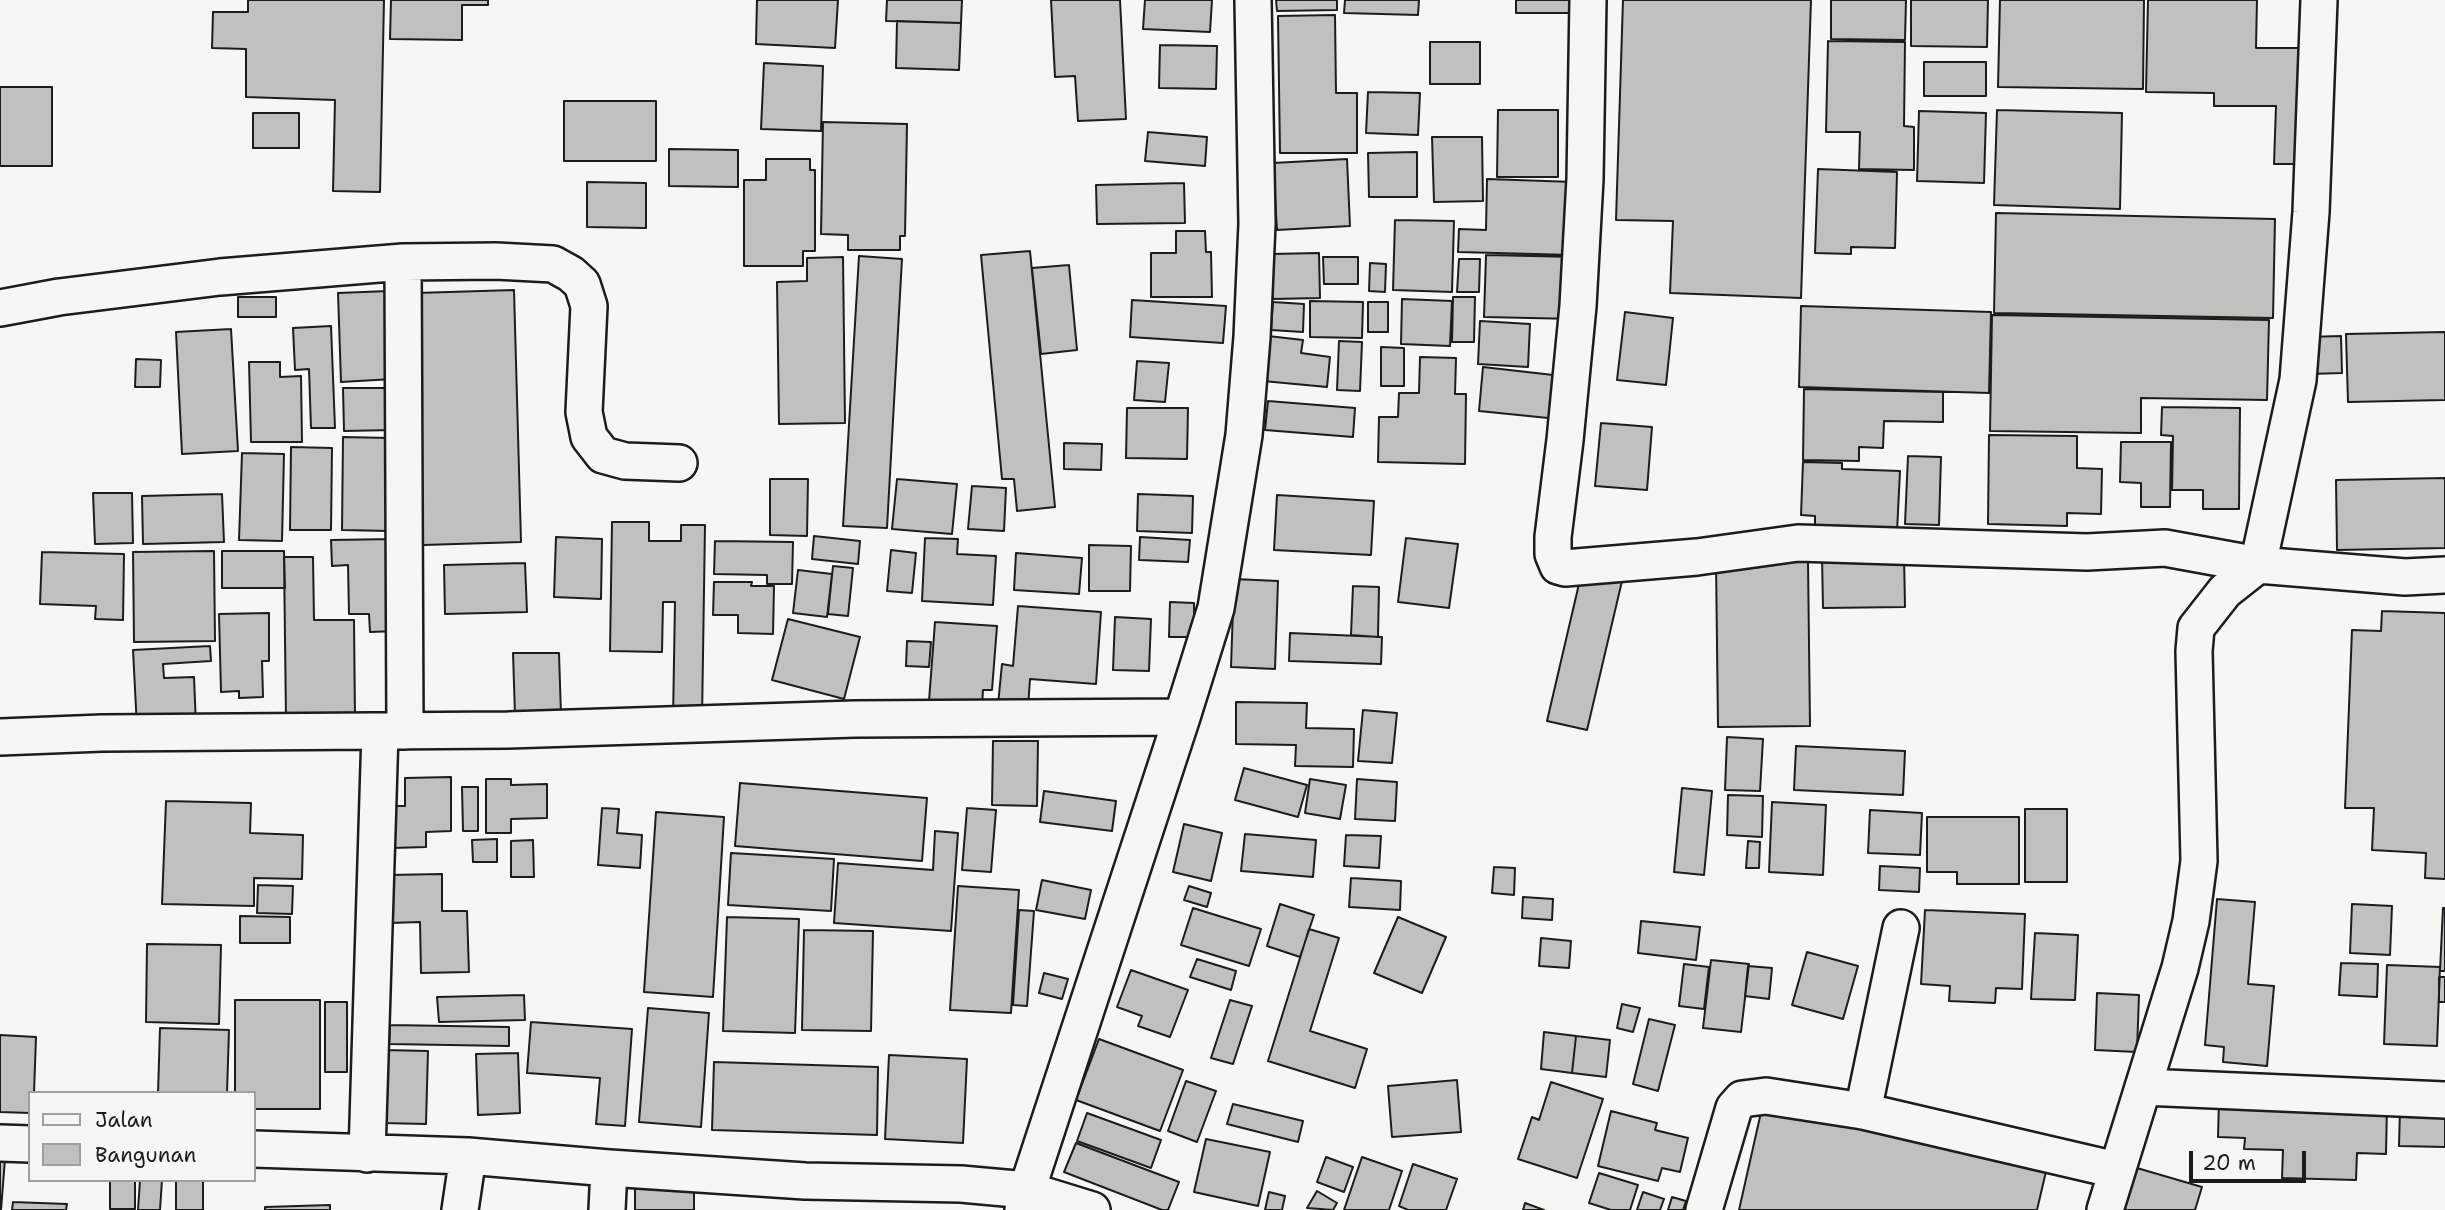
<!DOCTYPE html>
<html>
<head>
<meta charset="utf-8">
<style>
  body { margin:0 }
  #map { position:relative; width:2445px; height:1210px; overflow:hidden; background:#f6f6f2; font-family:"Shantell Sans",sans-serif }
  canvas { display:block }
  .legend { position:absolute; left:28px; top:1091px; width:228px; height:91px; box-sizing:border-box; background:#f6f6f2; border:2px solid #9f9f9c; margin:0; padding:9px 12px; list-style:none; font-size:21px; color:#1c1c1c }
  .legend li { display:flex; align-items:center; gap:14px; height:35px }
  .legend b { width:35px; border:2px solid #9f9f9c }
  .scale { position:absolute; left:2189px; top:1151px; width:117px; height:32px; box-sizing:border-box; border:4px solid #1c1c1c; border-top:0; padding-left:9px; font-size:21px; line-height:24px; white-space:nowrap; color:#1c1c1c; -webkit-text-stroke:5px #f6f6f2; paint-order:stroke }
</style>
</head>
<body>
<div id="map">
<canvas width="2445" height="1210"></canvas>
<ul class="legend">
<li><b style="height:9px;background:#f6f6f2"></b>Jalan</li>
<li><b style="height:19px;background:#c0c0bd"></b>Bangunan</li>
</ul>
<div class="scale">20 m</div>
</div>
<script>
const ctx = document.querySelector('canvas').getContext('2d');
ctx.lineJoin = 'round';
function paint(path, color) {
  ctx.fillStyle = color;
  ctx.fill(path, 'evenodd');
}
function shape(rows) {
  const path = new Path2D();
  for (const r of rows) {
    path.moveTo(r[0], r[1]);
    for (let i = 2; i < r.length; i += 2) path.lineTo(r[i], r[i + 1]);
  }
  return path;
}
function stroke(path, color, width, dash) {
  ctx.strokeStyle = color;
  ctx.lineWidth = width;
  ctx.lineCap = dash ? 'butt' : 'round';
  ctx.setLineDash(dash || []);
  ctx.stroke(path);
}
const building = shape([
  [248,0,384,0,380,192,333,191,335,100,246,97,246,49,212,48,213,12,248,12,248,0],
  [391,0,488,0,488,5,462,5,462,40,390,39,391,0],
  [757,0,838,0,835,48,756,44,757,0],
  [887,0,962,0,961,23,886,21,887,0],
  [1051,0,1120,0,1126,119,1078,121,1075,76,1055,77,1051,0],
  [1145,0,1212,0,1210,32,1143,29,1145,0],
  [1276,0,1337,0,1337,10,1277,11,1276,0],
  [1345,0,1419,0,1418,15,1344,13,1345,0],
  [1516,0,1577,0,1577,13,1516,13,1516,0],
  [1623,0,1811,0,1801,298,1670,293,1673,221,1616,220,1623,0],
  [1831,0,1906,0,1905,40,1831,39,1831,0],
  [1911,0,1988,0,1987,47,1911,46,1911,0],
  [2000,0,2144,0,2143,89,1998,87,2000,0],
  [2148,0,2257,0,2256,48,2302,48,2301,164,2274,164,2276,106,2214,106,2214,93,2146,92,2148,0],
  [1335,15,1336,93,1357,93,1357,153,1280,153,1278,16,1335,15],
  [897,21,961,23,959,70,896,68,897,21],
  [1828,41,1905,42,1904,126,1914,127,1914,170,1859,169,1860,132,1826,132,1828,41],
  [1430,42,1480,42,1480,84,1430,84,1430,42],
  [1160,45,1217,46,1216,89,1159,88,1160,45],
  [1924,62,1986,62,1986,96,1924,96,1924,62],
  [764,63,823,66,821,131,761,129,764,63],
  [0,87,52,87,52,166,0,166,0,87],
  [1368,92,1420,93,1418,135,1366,133,1368,92],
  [564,101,656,101,656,161,564,161,564,101],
  [1498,110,1558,110,1558,177,1497,177,1498,110],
  [1997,110,2122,113,2120,209,1994,205,1997,110],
  [1919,111,1986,113,1984,183,1917,181,1919,111],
  [253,113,299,113,299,148,253,148,253,113],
  [823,122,907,124,905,236,900,236,900,250,848,250,848,235,821,234,823,122],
  [1148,132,1207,137,1205,166,1145,161,1148,132],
  [1432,137,1482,137,1483,201,1434,202,1432,137],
  [669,149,738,150,738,187,669,186,669,149],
  [1417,152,1417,197,1369,197,1368,153,1417,152],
  [766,159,810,159,810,170,815,170,815,251,803,251,803,266,744,266,744,180,766,180,766,159],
  [1347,159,1350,226,1277,230,1273,163,1347,159],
  [1818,169,1897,172,1895,248,1851,247,1851,254,1815,253,1818,169],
  [1487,179,1574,182,1572,255,1458,252,1459,229,1486,230,1487,179],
  [587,182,646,183,646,228,587,227,587,182],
  [1184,183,1185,223,1097,224,1096,185,1184,183],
  [1996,213,2275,219,2273,318,1994,313,1996,213],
  [1395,220,1454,221,1452,292,1393,290,1395,220],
  [1176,231,1205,231,1206,252,1211,252,1212,297,1151,297,1151,253,1176,253,1176,231],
  [1030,251,1055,507,1017,511,1014,479,1002,479,981,255,1030,251],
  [1319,253,1320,298,1273,299,1271,254,1319,253],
  [1486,255,1578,257,1576,319,1484,317,1486,255],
  [859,256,902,259,887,528,843,526,859,256],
  [843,257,845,423,779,424,777,282,807,281,807,258,843,257],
  [1323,257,1358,257,1358,284,1324,284,1323,257],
  [1459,259,1480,259,1479,292,1457,292,1459,259],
  [1370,263,1386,264,1385,292,1369,291,1370,263],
  [1069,265,1077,350,1041,354,1032,268,1069,265],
  [514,290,521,542,423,545,416,293,514,290],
  [389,291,393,379,341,382,338,293,389,291],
  [238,297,276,297,276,317,238,317,238,297],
  [1453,297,1475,297,1474,342,1452,342,1453,297],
  [1402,299,1452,301,1450,346,1401,344,1402,299],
  [1132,300,1226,306,1223,343,1130,337,1132,300],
  [1310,301,1363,302,1362,338,1310,337,1310,301],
  [1273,302,1304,304,1303,332,1271,330,1273,302],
  [1368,302,1388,302,1388,332,1368,332,1368,302],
  [1801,306,1991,312,1989,393,1799,387,1801,306],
  [1625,312,1673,318,1666,385,1617,380,1625,312],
  [1992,315,2269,320,2267,400,2141,398,2141,433,1990,431,1992,315],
  [1480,321,1530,324,1528,367,1478,364,1480,321],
  [331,326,335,428,311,428,309,369,295,370,293,328,331,326],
  [231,329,238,451,182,454,176,332,231,329],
  [2445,332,2445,400,2348,402,2346,334,2445,332],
  [1268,336,1303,340,1301,353,1330,357,1327,387,1263,381,1268,336],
  [2341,336,2342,373,2308,374,2308,337,2341,336],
  [1339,341,1362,342,1360,391,1337,390,1339,341],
  [1381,347,1404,348,1404,386,1381,386,1381,347],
  [1420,357,1456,358,1455,394,1466,394,1465,464,1378,462,1379,417,1398,417,1399,393,1419,393,1420,357],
  [136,359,161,360,160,387,135,387,136,359],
  [1137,361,1169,363,1165,402,1134,400,1137,361],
  [249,362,280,362,280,377,301,376,302,442,251,442,249,362],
  [1483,367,1562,376,1558,419,1479,411,1483,367],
  [343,388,393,388,394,430,344,431,343,388],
  [1804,389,1943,392,1943,422,1884,421,1883,448,1859,447,1859,461,1803,460,1804,389],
  [1268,401,1355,408,1353,437,1265,430,1268,401],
  [2162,407,2240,408,2239,509,2203,509,2203,490,2172,490,2173,436,2161,435,2162,407],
  [1127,408,1188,408,1187,459,1126,458,1127,408],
  [1601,423,1652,427,1647,490,1595,486,1601,423],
  [1989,435,2077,436,2077,468,2102,469,2101,514,2067,513,2067,526,1988,524,1989,435],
  [343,437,390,438,389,531,342,530,343,437],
  [2121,442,2171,442,2170,507,2141,507,2141,483,2120,482,2121,442],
  [1064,443,1102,444,1101,470,1064,469,1064,443],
  [291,447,332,448,331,530,290,530,291,447],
  [242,453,284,454,282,541,239,540,242,453],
  [1908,456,1941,457,1939,525,1905,524,1908,456],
  [1803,462,1842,463,1842,469,1900,471,1897,532,1815,529,1815,516,1801,515,1803,462],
  [2445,478,2445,548,2337,550,2336,480,2445,478],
  [770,479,808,479,807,536,770,535,770,479],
  [897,479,957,484,952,534,892,529,897,479],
  [972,486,1006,488,1004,531,968,529,972,486],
  [93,493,132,493,133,543,95,544,93,493],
  [222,494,224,542,143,544,142,496,222,494],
  [1138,494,1193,496,1192,533,1137,531,1138,494],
  [1277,495,1374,501,1371,555,1274,550,1277,495],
  [612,522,649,522,649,541,681,541,681,525,705,525,702,720,673,719,675,602,663,602,662,652,610,651,612,522],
  [814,536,860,541,858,564,812,559,814,536],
  [556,537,602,539,601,599,554,597,556,537],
  [1140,537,1190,540,1188,562,1139,560,1140,537],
  [925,538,958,539,957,554,996,556,993,605,922,601,925,538],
  [1406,538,1458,544,1449,608,1398,602,1406,538],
  [395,539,397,631,370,632,369,614,349,614,348,565,332,566,331,540,395,539],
  [715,541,793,542,792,584,767,584,767,575,714,574,715,541],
  [1089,545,1131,546,1130,591,1089,591,1089,545],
  [891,550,916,553,912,593,887,591,891,550],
  [214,551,215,641,134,642,133,552,214,551],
  [222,551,284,551,285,588,222,588,222,551],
  [42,552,124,554,123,620,95,619,96,606,40,604,42,552],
  [1016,553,1082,558,1079,594,1014,590,1016,553],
  [1904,555,1905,607,1823,608,1822,557,1904,555],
  [284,557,313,557,314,620,354,620,355,719,286,720,284,557],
  [1808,561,1810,726,1718,727,1716,562,1808,561],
  [525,563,527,612,445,614,444,565,525,563],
  [833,566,853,568,848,616,828,614,833,566],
  [798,570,832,574,827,617,793,613,798,570],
  [1582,571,1622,581,1587,730,1547,721,1582,571],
  [1234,579,1278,581,1275,669,1231,667,1234,579],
  [714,582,752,582,751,586,774,586,773,634,738,633,738,615,713,615,714,582],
  [1353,586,1379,587,1378,637,1351,635,1353,586],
  [1170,602,1194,603,1194,637,1169,637,1170,602],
  [1018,606,1101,612,1096,684,1030,679,1028,708,998,705,1002,664,1013,666,1018,606],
  [2382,611,2445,613,2445,879,2425,878,2426,853,2372,850,2374,808,2345,808,2352,630,2381,631,2382,611],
  [269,613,269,661,262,661,263,697,239,698,239,691,221,692,219,614,269,613],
  [1115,617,1151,619,1149,671,1113,670,1115,617],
  [788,619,860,637,844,699,772,680,788,619],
  [935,622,997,626,992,690,983,690,982,705,929,701,935,622],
  [1290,633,1382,637,1381,664,1289,661,1290,633],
  [907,641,931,642,929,667,906,666,907,641],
  [210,646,211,661,163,664,164,678,194,677,196,725,137,728,133,650,210,646],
  [513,653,559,653,561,715,515,715,513,653],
  [1236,702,1307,703,1306,728,1354,729,1353,767,1295,766,1296,745,1236,744,1236,702],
  [1363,710,1397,713,1392,763,1358,761,1363,710],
  [1727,737,1763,739,1760,791,1725,790,1727,737],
  [993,741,1038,741,1037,806,992,805,993,741],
  [1796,746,1905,751,1903,795,1794,790,1796,746],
  [1244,768,1307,785,1298,817,1235,800,1244,768],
  [451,777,451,831,426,832,426,847,392,848,391,806,405,806,405,778,451,777],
  [486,779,511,779,511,785,547,784,547,818,511,819,511,833,486,833,486,779],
  [1310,779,1346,785,1340,819,1305,813,1310,779],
  [1357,779,1397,782,1395,821,1355,819,1357,779],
  [740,783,927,798,922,861,735,846,740,783],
  [462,787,478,787,478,831,463,831,462,787],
  [1682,788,1712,791,1704,875,1674,872,1682,788],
  [1044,791,1116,801,1112,831,1040,822,1044,791],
  [1728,795,1763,796,1762,837,1727,835,1728,795],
  [166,801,251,803,250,833,303,835,302,879,254,878,254,906,162,904,166,801],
  [1772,802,1826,805,1823,875,1769,872,1772,802],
  [602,808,619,809,617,833,642,835,640,868,598,865,602,808],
  [967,808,996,810,991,872,962,870,967,808],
  [2025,809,2067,809,2067,882,2025,882,2025,809],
  [1870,810,1922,813,1920,855,1868,853,1870,810],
  [656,812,724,817,713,997,644,992,656,812],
  [1927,817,2019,817,2019,884,1957,884,1957,872,1927,872,1927,817],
  [1184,824,1222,833,1211,881,1173,872,1184,824],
  [935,831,958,833,951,931,834,923,838,863,933,870,935,831],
  [1245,834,1316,840,1313,877,1241,871,1245,834],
  [1346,835,1381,836,1379,868,1344,866,1346,835],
  [497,839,497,862,473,862,472,840,497,839],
  [533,840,534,877,511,877,511,841,533,840],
  [1748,841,1760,842,1759,868,1746,868,1748,841],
  [731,853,834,859,831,911,728,905,731,853],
  [1880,866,1920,868,1919,892,1879,890,1880,866],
  [1494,867,1515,868,1514,895,1492,893,1494,867],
  [442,874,442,911,467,911,469,972,421,973,420,922,390,923,389,875,442,874],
  [1351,878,1401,881,1400,910,1349,907,1351,878],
  [1042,880,1091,890,1085,919,1036,910,1042,880],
  [258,885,293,886,292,914,257,913,258,885],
  [958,886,1019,890,1011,1013,950,1010,958,886],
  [1189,886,1211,893,1207,907,1184,900,1189,886],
  [1523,897,1553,899,1552,920,1522,918,1523,897],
  [2217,899,2255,902,2248,984,2274,986,2267,1066,2223,1062,2224,1047,2205,1045,2217,899],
  [1280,904,1314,915,1300,957,1267,946,1280,904],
  [2352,904,2392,906,2390,955,2350,953,2352,904],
  [1193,908,1261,929,1249,966,1181,945,1193,908],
  [2443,908,2445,908,2445,971,2440,971,2443,908],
  [1019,910,1034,911,1027,1006,1013,1005,1019,910],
  [1925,910,2025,914,2022,989,1996,988,1995,1003,1949,1001,1950,986,1921,984,1925,910],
  [240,916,290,917,290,943,240,943,240,916],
  [727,917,799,919,795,1033,723,1031,727,917],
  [1398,917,1446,937,1422,993,1374,973,1398,917],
  [1641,921,1700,927,1696,960,1638,953,1641,921],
  [1309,929,1339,938,1310,1031,1367,1049,1355,1088,1268,1061,1309,929],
  [804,930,873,931,871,1031,802,1030,804,930],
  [2035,933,2078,935,2075,1000,2031,999,2035,933],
  [1541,938,1571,941,1569,968,1539,966,1541,938],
  [147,944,221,945,219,1024,146,1022,147,944],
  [1807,952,1858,966,1843,1019,1792,1005,1807,952],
  [1197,959,1236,971,1231,990,1190,977,1197,959],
  [1711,960,1749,964,1741,1032,1703,1028,1711,960],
  [2341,963,2378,964,2377,997,2339,995,2341,963],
  [1684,964,1709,967,1704,1009,1679,1006,1684,964],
  [2387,965,2440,967,2437,1046,2384,1044,2387,965],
  [1748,966,1772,968,1769,999,1745,996,1748,966],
  [1131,970,1188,990,1170,1037,1138,1026,1142,1016,1117,1007,1131,970],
  [1044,973,1068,979,1062,999,1039,993,1044,973],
  [2439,977,2445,977,2445,1002,2439,1002,2439,977],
  [2097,993,2139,995,2137,1052,2095,1050,2097,993],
  [524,995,525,1020,439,1022,437,997,524,995],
  [235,1000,320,1000,320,1109,254,1109,254,1093,235,1093,235,1000],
  [1230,1000,1252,1006,1233,1064,1211,1058,1230,1000],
  [325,1002,347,1002,347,1072,325,1072,325,1002],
  [1622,1004,1640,1008,1633,1032,1617,1028,1622,1004],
  [648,1008,709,1013,701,1127,639,1122,648,1008],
  [1649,1019,1675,1025,1658,1091,1633,1084,1649,1019],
  [531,1022,632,1029,625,1126,596,1124,600,1078,527,1073,531,1022],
  [390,1025,509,1027,509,1046,389,1044,390,1025],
  [160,1028,229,1030,227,1093,158,1093,160,1028],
  [1544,1032,1576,1036,1572,1073,1541,1069,1544,1032],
  [0,1035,36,1037,34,1093,30,1093,30,1113,0,1112,0,1035],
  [1576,1036,1610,1040,1606,1077,1572,1073,1576,1036],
  [1099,1039,1183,1070,1160,1131,1076,1100,1099,1039],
  [384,1050,428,1051,426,1124,382,1123,384,1050],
  [518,1053,520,1113,478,1115,476,1054,518,1053],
  [889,1055,967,1059,963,1143,885,1139,889,1055],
  [714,1062,878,1067,877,1135,712,1130,714,1062],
  [1457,1080,1461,1132,1392,1137,1388,1086,1457,1080],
  [1186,1081,1216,1091,1197,1142,1168,1131,1186,1081],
  [1551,1082,1603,1099,1577,1178,1518,1159,1532,1117,1539,1120,1551,1082],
  [1764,1099,2048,1163,2037,1210,1739,1210,1764,1099],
  [2219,1100,2387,1106,2386,1154,2357,1153,2356,1180,2282,1178,2283,1150,2244,1149,2245,1138,2218,1137,2219,1100],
  [1233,1104,1303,1121,1298,1142,1227,1124,1233,1104],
  [2400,1109,2445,1110,2445,1147,2399,1146,2400,1109],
  [1611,1111,1657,1123,1655,1130,1688,1138,1680,1172,1662,1168,1658,1181,1598,1166,1611,1111],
  [1087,1113,1161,1140,1151,1168,1077,1141,1087,1113],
  [1206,1139,1270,1152,1258,1206,1194,1192,1206,1139],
  [1076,1143,1179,1182,1168,1210,1162,1210,1064,1172,1076,1143],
  [1326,1157,1353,1167,1344,1192,1317,1182,1326,1157],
  [1362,1157,1402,1171,1389,1210,1344,1210,1362,1157],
  [0,1158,5,1159,1,1210,0,1210,0,1158],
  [1413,1164,1457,1179,1446,1210,1408,1210,1399,1206,1413,1164],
  [2137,1168,2202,1187,2195,1210,2124,1210,2137,1168],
  [1599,1173,1638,1185,1630,1210,1611,1210,1589,1203,1599,1173],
  [110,1180,135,1180,135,1209,110,1209,110,1180],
  [140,1180,162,1180,160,1210,138,1210,140,1180],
  [176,1180,203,1180,203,1210,176,1210,176,1180],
  [635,1182,694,1184,694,1210,635,1210,635,1182],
  [1317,1191,1337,1203,1333,1210,1307,1208,1317,1191],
  [1269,1192,1285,1196,1282,1210,1265,1210,1269,1192],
  [1643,1192,1664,1199,1660,1210,1637,1210,1643,1192],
  [1672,1197,1686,1201,1683,1210,1668,1210,1672,1197],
  [13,1202,67,1204,66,1210,12,1210,13,1202],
  [1525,1203,1544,1210,1523,1210,1525,1203],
  [330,1205,330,1210,265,1210,265,1207,330,1205]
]);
paint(building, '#c0c0bd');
stroke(building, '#1c1c1c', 2);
const minor = shape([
  [1588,0,1585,179,1578,306,1565,440,1553,537,1553,554,1558,566,1565,568,1697,557,1798,543,2087,552,2165,548,2258,565,2405,577,2445,575],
  [403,262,405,731],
  [0,308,59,297,220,277,403,262,496,261,553,264,571,274,582,284,589,306,584,412,589,437,603,455,625,461,679,463],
  [0,737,102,733,508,730,855,719,1182,717,1216,608,1244,435,1252,337,1257,224,1253,0],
  [2143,1087,2445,1100],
  [1863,1111,1901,928],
  [0,1143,30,1144],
  [254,1149,468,1156,609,1168,805,1181,961,1184,1027,1190,1092,1210],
  [367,1154,380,732],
  [460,1210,468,1156],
  [607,1210,609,1168],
  [1023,1210,1027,1190,1182,717],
  [1704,1210,1734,1108,1742,1099,1766,1096,1863,1111,2116,1170],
  [2105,1210,2180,968,2191,921,2199,861,2194,651,2196,628,2225,591,2258,565,2298,380,2311,212,2319,0]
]);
stroke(minor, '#1c1c1c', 40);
stroke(minor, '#f6f6f2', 35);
</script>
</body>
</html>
